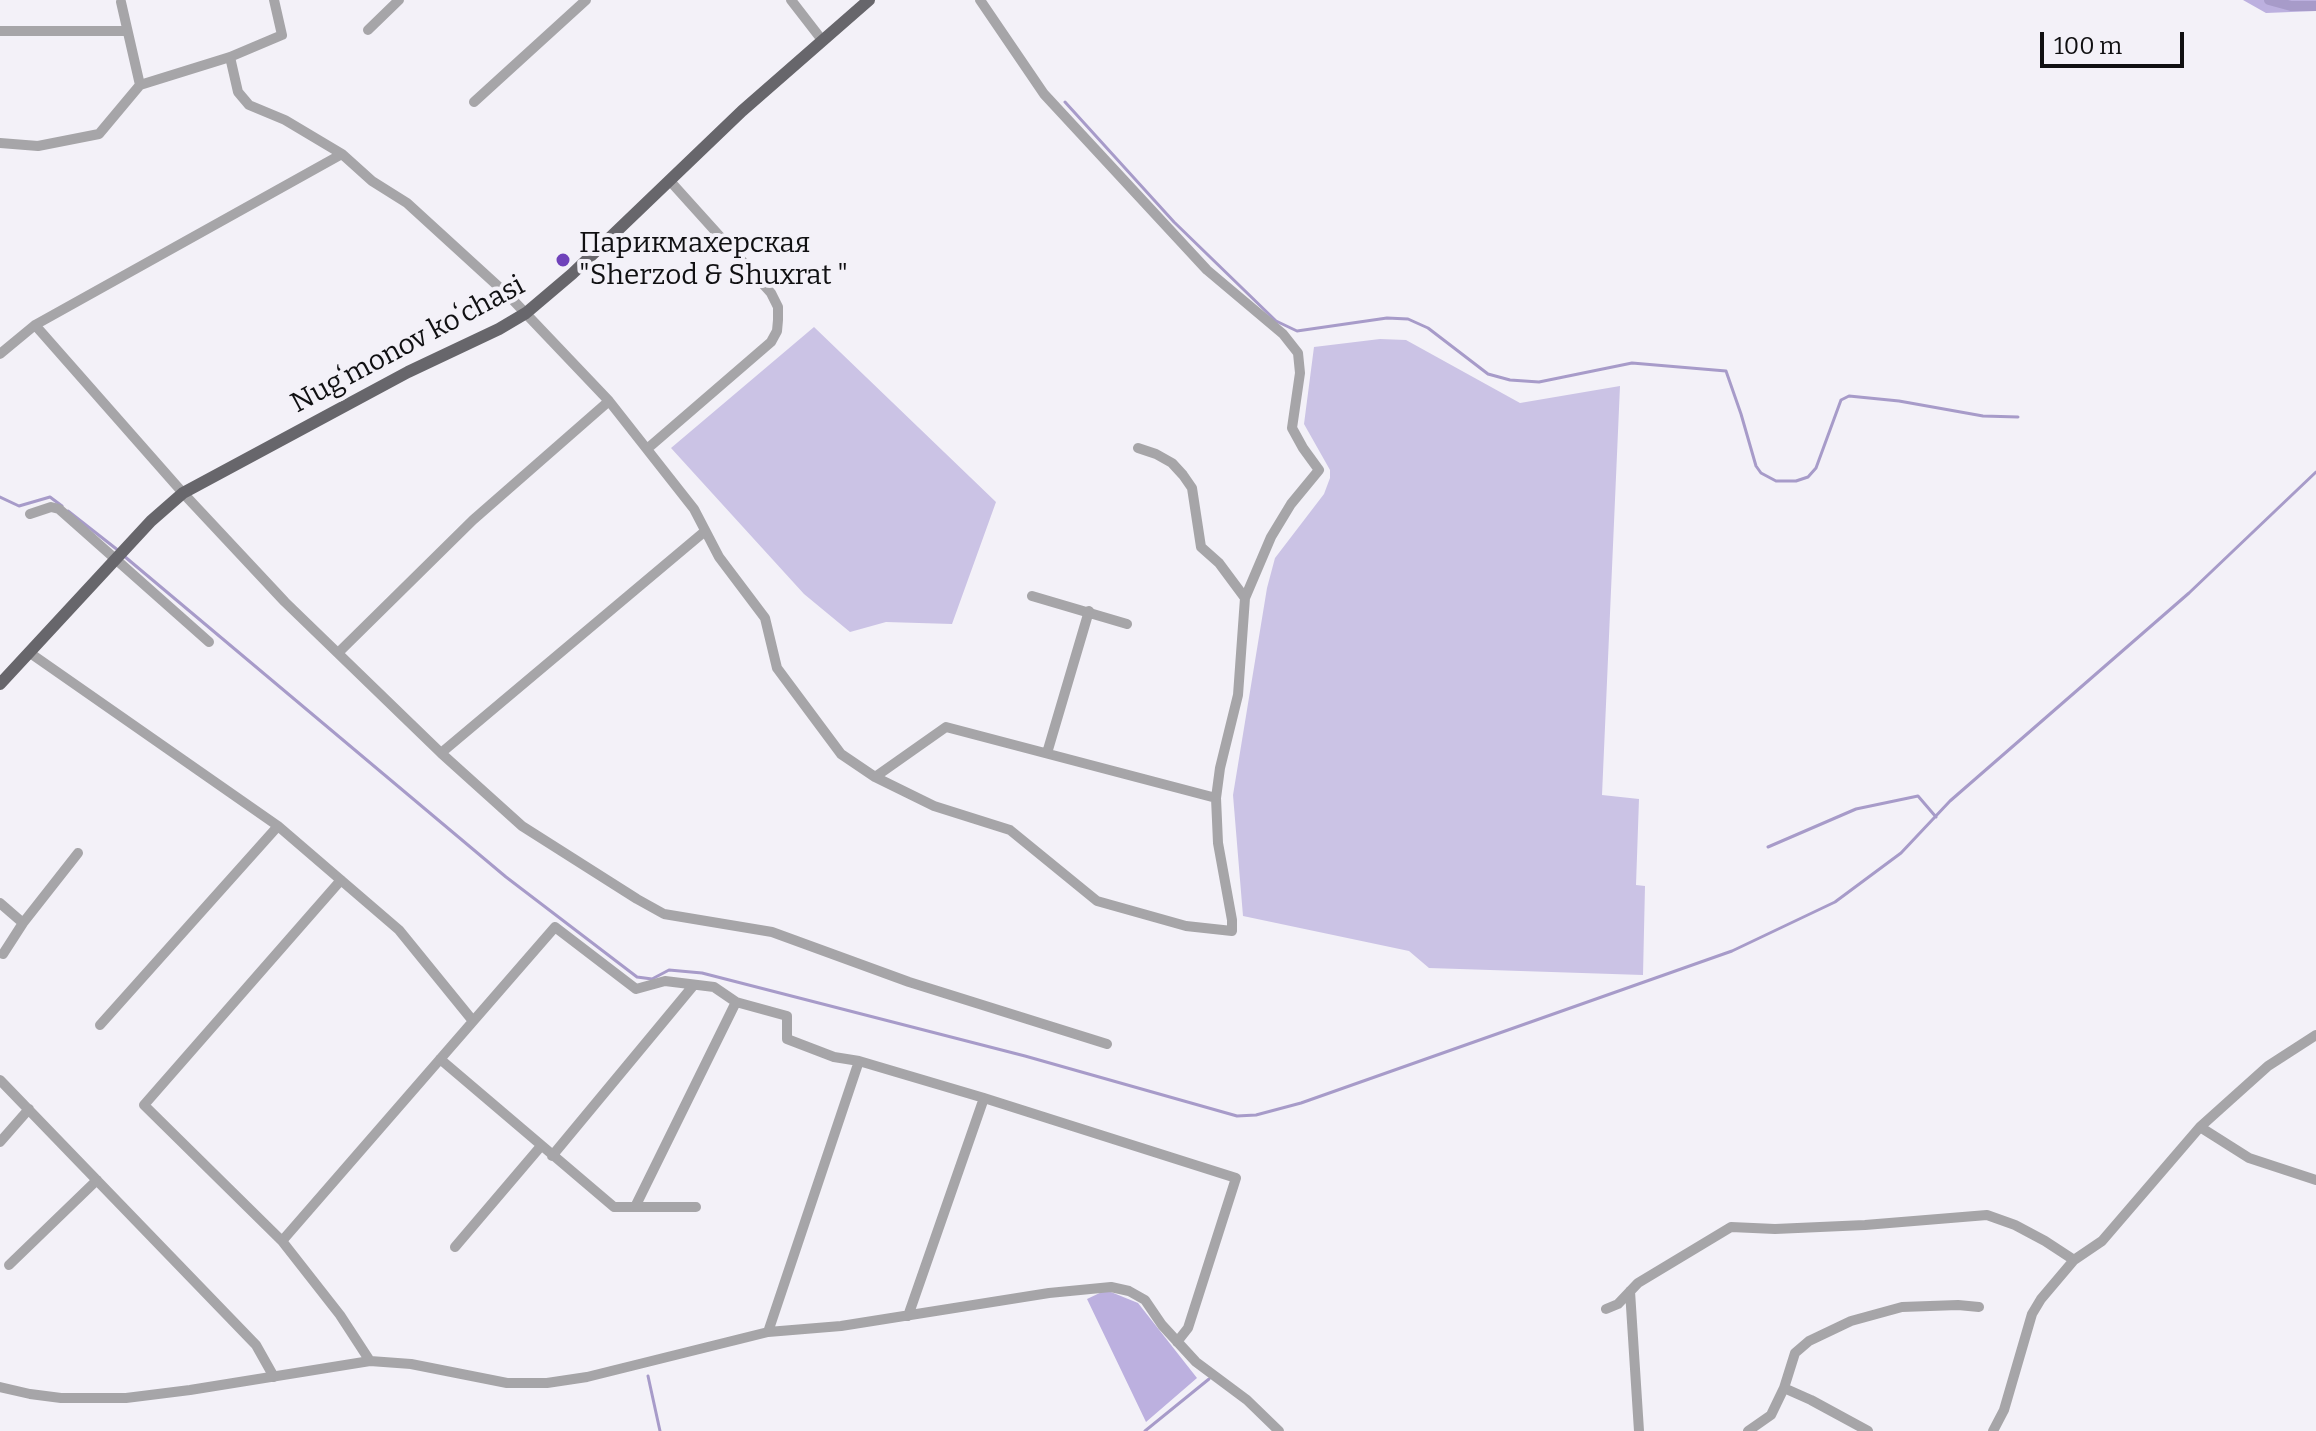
<!DOCTYPE html>
<html>
<head>
<meta charset="utf-8">
<style>
  body { margin:0 }
  #map { position:relative; width:2316px; height:1431px; overflow:hidden; background:#f3f1f8; font-family:Bitter,serif }
  canvas { display:block }
  .scale { position:absolute; left:2040px; top:32px; width:144px; height:36px; box-sizing:border-box; border:4px solid #101012; border-top:0; padding-left:10px; font-size:24px; line-height:28px; white-space:nowrap; color:#101012; -webkit-text-stroke:6px #f3f1f8; paint-order:stroke }
</style>
</head>
<body>
<div id="map">
<canvas width="2316" height="1431"></canvas>
<div class="scale">100 m</div>
</div>
<script>
const ctx = document.querySelector('canvas').getContext('2d');
ctx.lineJoin = 'round';
function paint(path, color) {
  ctx.fillStyle = color;
  ctx.fill(path, 'evenodd');
}
function shape(rows) {
  const path = new Path2D();
  for (const r of rows) {
    path.moveTo(r[0], r[1]);
    for (let i = 2; i < r.length; i += 2) path.lineTo(r[i], r[i + 1]);
  }
  return path;
}
function stroke(path, color, width, dash) {
  ctx.strokeStyle = color;
  ctx.lineWidth = width;
  ctx.lineCap = dash ? 'butt' : 'round';
  ctx.setLineDash(dash || []);
  ctx.stroke(path);
}
function write(font, color, halo, rows, align = 'center') {
  ctx.font = font + ' Bitter,serif';
  ctx.lineWidth = 8;
  ctx.setLineDash([]);
  ctx.textBaseline = 'middle';
  ctx.strokeStyle = halo;
  ctx.fillStyle = color;
  for (const [text, x, y, turn = 0] of rows) {
    ctx.save();
    ctx.translate(x, y);
    ctx.rotate((+turn || 0) * Math.PI / 180);
    ctx.textAlign = isNaN(turn) ? turn : align;
    if (halo) ctx.strokeText(text, 0, 0);
    ctx.fillText(text, 0, 0);
    ctx.restore();
  }
}
paint(shape([
  [814,327,996,502,952,624,886,622,850,632,804,594,671,448],
  [1380,339,1406,340,1520,403,1620,386,1602,795,1639,799,1636,885,1645,886,1643,975,1429,968,1409,951,1243,916,1233,795,1267,588,1275,558,1324,494,1330,478,1330,470,1304,424,1314,347]
]), '#cbc3e5');
paint(shape([
  [2243,0,2316,0,2316,11,2266,13],
  [1106,1290,1138,1303,1197,1378,1146,1422,1087,1299]
]), '#bcb0df');
stroke(shape([
  [1065,102,1174,222,1276,321,1297,331,1387,318,1408,319,1428,328,1488,374,1510,380,1539,382,1632,363,1726,371,1741,414,1756,466,1761,473,1776,481,1796,481,1808,477,1816,468,1841,400,1849,396,1899,401,1983,416,2018,417],
  [0,497,19,506,50,497,62,506],
  [68,511,119,551],
  [124,556,506,877,637,977,652,979,669,970,702,973,1025,1056,1237,1116,1256,1115,1301,1103,1732,951,1835,902,1901,853,1950,801,2189,593,2316,472],
  [1768,847,1856,809,1918,796,1936,817],
  [648,1376,660,1431],
  [1145,1431,1209,1379]
]), '#a79bc9', 3);
stroke(shape([
  [2269,0,2291,6,2316,6]
]), '#a79bc9', 10);
stroke(shape([
  [791,0,822,40],
  [980,0,1044,94,1207,270,1283,334,1298,353,1300,373,1292,428,1303,448,1319,470,1291,504,1271,537,1245,598],
  [121,2,140,85],
  [368,30,399,0],
  [0,31,127,31],
  [230,57,238,92,249,105,285,120,342,154,372,181,407,203,511,298,609,401,694,509,719,557,765,618,777,668,841,754,875,777,934,806,1010,830,1097,901,1186,926,1232,931,1232,920,1218,843,1216,798,1220,768,1238,695,1245,598,1219,563,1201,547,1192,488,1183,475,1172,463,1156,454,1138,448],
  [474,102,586,0],
  [0,143,38,146,99,134,140,85,230,57,282,35,274,0],
  [35,325,183,493,285,602,441,753,522,826,637,899,664,914,772,932,909,982,1107,1044],
  [0,354,35,325,342,154],
  [647,449,771,342,777,331,778,320,778,307,771,293,670,181],
  [30,514,51,507,59,509,209,642],
  [1032,596,1127,624],
  [30,653,278,826,399,930,473,1021],
  [338,653,473,520,609,401],
  [441,753,704,532],
  [1047,753,1089,611],
  [875,777,946,727,1216,798],
  [341,880,144,1105,282,1241,340,1315,370,1361],
  [0,903,23,923,78,853],
  [3,954,23,923],
  [100,1025,278,826],
  [440,1059,614,1207,696,1207],
  [0,1080,256,1345,274,1377],
  [2200,1127,2249,1158,2316,1180],
  [0,1142,29,1109],
  [552,1156,693,986],
  [635,1207,736,1002],
  [282,1241,555,927,636,989,665,981,714,987,736,1002,787,1016,787,1039,834,1057,859,1061,984,1098,1236,1178,1188,1328,1177,1342],
  [455,1247,541,1146],
  [9,1265,97,1180],
  [1630,1291,1639,1431],
  [1606,1309,1618,1304,1638,1283,1731,1227,1775,1229,1865,1225,1987,1215,2015,1225,2045,1241,2074,1260],
  [908,1316,984,1098],
  [768,1332,859,1061],
  [0,1387,30,1394,61,1398,126,1398,190,1390,370,1361,411,1364,507,1383,547,1383,587,1377,768,1332,841,1326,1049,1293,1111,1287,1129,1291,1145,1300,1162,1325,1196,1362,1247,1400,1279,1431],
  [1784,1388,1811,1400,1868,1431],
  [1748,1431,1771,1415,1784,1388,1795,1353,1809,1341,1851,1321,1902,1307,1958,1305,1979,1307],
  [1993,1431,2004,1410,2032,1314,2041,1299,2074,1260,2102,1241,2200,1127,2268,1066,2316,1035]
]), '#a6a5a8', 10);
stroke(shape([
  [0,684,151,521,183,493,408,372,499,329,526,313,572,274,742,111,869,0]
]), '#67666b', 12);
for (const [x, y, r, color] of [
  [563,260,8,"#6f42ba"]
]) {
  const dot = new Path2D();
  dot.arc(x, y, r, 0, 2 * Math.PI);
  ctx.fillStyle = color;
  ctx.fill(dot);
  stroke(dot, '#f3f1f8', 3);
}
write('28px', '#101012', '#f3f1f8', [
  ["Парикмахерская",579,244],
  ["\"Sherzod & Shuxrat \"",579,276]
], 'left');
write('28px', '#101012', '#f3f1f8', [
  ["Nugʻmonov koʻchasi",408,345,-28]
]);
</script>
</body>
</html>
